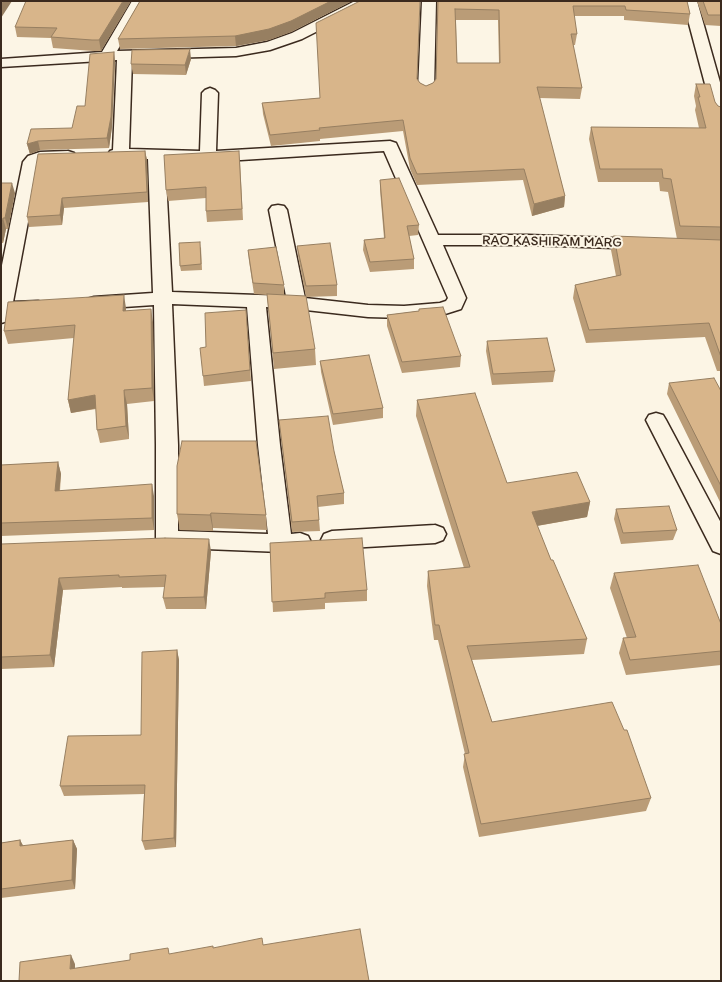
<!DOCTYPE html>
<html>
<head>
<meta charset="utf-8">
<style>
  body { margin:0 }
  #map { position:relative; width:722px; height:982px; overflow:hidden; background:#fcf5e5; font-family:Itim,sans-serif }
  canvas { display:block }
  .frame { position:absolute; inset:0; border:2px solid #3b2a1e; pointer-events:none }
</style>
</head>
<body>
<div id="map">
<canvas width="722" height="982"></canvas>
<div class="frame"></div>
</div>
<script>
const ctx = document.querySelector('canvas').getContext('2d');
ctx.lineJoin = 'round';
function shape(rows) {
  const path = new Path2D();
  for (const r of rows) {
    path.moveTo(r[0], r[1]);
    for (let i = 2; i < r.length; i += 2) path.lineTo(r[i], r[i + 1]);
  }
  return path;
}
function stroke(path, color, width, dash) {
  ctx.strokeStyle = color;
  ctx.lineWidth = width;
  ctx.lineCap = dash ? 'butt' : 'round';
  ctx.setLineDash(dash || []);
  ctx.stroke(path);
}
function paint(path, color) {
  ctx.fillStyle = color;
  ctx.fill(path, 'evenodd');
}
function write(font, color, halo, rows, align = 'center') {
  ctx.font = font + ' Itim,sans-serif';
  ctx.lineWidth = 4;
  ctx.setLineDash([]);
  ctx.textBaseline = 'middle';
  ctx.strokeStyle = halo;
  ctx.fillStyle = color;
  for (const [text, x, y, turn = 0] of rows) {
    ctx.save();
    ctx.translate(x, y);
    ctx.rotate((+turn || 0) * Math.PI / 180);
    ctx.textAlign = isNaN(turn) ? turn : align;
    if (halo) ctx.strokeText(text, 0, 0);
    ctx.fillText(text, 0, 0);
    ctx.restore();
  }
}
const street = shape([
  [132,1,146,1,117,51,236,48,267,42,292,33,355,1,373,1,371,4,302,39,270,50,236,56,132,59,129,149,200,151,202,93,205,90,210,88,215,90,218,93,216,151,390,141,396,143,438,235,528,235,642,239,648,240,651,244,648,248,642,249,528,245,443,245,466,298,461,309,442,315,404,318,368,317,297,309,266,307,280,445,291,534,300,533,308,536,311,542,308,548,300,551,281,552,180,548,174,546,167,548,159,545,156,539,156,445,154,305,94,309,87,307,85,303,87,299,94,297,153,293,148,159,116,159,110,157,108,154,110,151,113,150,117,60,1,67,1,59,102,52,132,1],
  [384,151,448,298,446,301,440,303,404,306,368,305,305,298,287,210,284,206,278,205,272,206,269,210,286,296,172,292,165,160,225,161,384,151],
  [172,304,247,307,258,445,268,534,178,531,178,445,172,304],
  [422,1,436,1,434,90,431,93,426,95,421,93,418,90,422,1],
  [683,1,697,1,721,86,721,119,715,117,713,114,683,1],
  [68,151,74,153,76,156,74,159,39,163,13,302,38,301,45,303,47,307,45,311,38,313,11,315,8,321,1,323,1,270,23,162,28,156,40,152,68,151],
  [656,413,663,415,666,420,721,523,721,554,713,551,646,420,649,415,656,413],
  [435,525,443,528,446,534,443,540,435,543,332,549,324,546,321,540,324,534,332,531,435,525]
]);
stroke(street, '#3b2a1e', 3);
paint(street, '#fcf5e5');
paint(shape([
  [131,1,101,51,93,51,53,48,51,38,17,37,15,27],
  [140,1,352,1,291,32,269,40,236,46,120,49,118,39],
  [437,1,687,1,690,14,688,25,624,20,624,16,574,16,577,34,575,45,573,45,582,88,580,99,539,98,565,196,564,207,532,216,523,180,417,185,410,169,403,131,320,139,320,141,271,146,263,114,262,103,320,98,417,79,420,83,426,86,433,83,436,80],
  [456,20,498,20,499,63,457,63],
  [697,1,721,1,721,26,705,25],
  [114,52,115,62,112,127,109,148,40,150,30,154,27,144,72,128,85,106],
  [191,59,186,75,133,74,131,64],
  [696,84,718,106,721,107,721,371,717,371,705,337,586,343,573,298,575,285,616,276,611,250,614,236,677,239,668,192,660,191,659,182,598,182,589,139,591,127,699,128,695,110,696,106,694,96],
  [145,151,147,160,148,202,64,208,62,225,29,227,27,217],
  [240,162,243,220,207,222,206,211,206,198,168,201,166,190],
  [380,180,419,225,418,235,409,236,414,259,414,269,370,272,363,250,364,240,384,238,380,190],
  [1,183,15,193,8,229,6,229,3,243,1,243],
  [297,246,337,285,337,296,306,297,298,256],
  [201,247,202,270,181,271,180,266],
  [248,250,284,285,284,295,315,349,316,365,274,369,267,295,254,294,249,261],
  [126,308,126,311,153,322,154,401,127,404,129,439,100,443,97,430,96,409,71,413,68,400,74,338,8,344,4,331],
  [419,309,461,356,460,367,402,373,387,326,387,315,419,311],
  [246,310,251,381,204,386,203,376,206,347],
  [487,341,555,371,553,382,492,385,486,351],
  [320,361,383,408,383,418,333,425,321,372],
  [669,383,721,391,721,504,667,394],
  [417,400,507,483,590,502,587,517,537,526,551,560,587,639,584,654,472,660,492,722,651,798,646,811,479,837,463,767,465,754,438,640,434,640,427,586,428,571,464,568,416,416],
  [279,420,334,451,344,493,344,504,318,507,320,531,292,532],
  [58,462,61,474,60,491,154,496,154,530,1,536,1,465],
  [177,466,266,515,267,530,213,528,213,531,180,530,177,514],
  [616,509,677,530,673,540,621,544,614,519],
  [270,543,367,590,367,601,325,603,325,609,273,612],
  [1,544,211,551,206,609,166,609,163,598,165,587,122,588,122,587,63,590,54,667,1,669],
  [614,573,721,624,721,665,626,675,619,653,623,638,627,638,610,588],
  [177,650,179,660,176,847,145,850,142,841,144,794,64,796,60,786,141,735],
  [20,840,23,846,73,840,77,849,75,889,1,898,1,843]
]), '#ba9c77');
paint(shape([
  [3,1,12,1,1,18,1,4],
  [123,1,131,1,101,51,99,40],
  [331,1,352,1,291,32,269,40,236,46,235,36],
  [190,49,191,59,186,75,185,65],
  [114,52,115,62,112,127,109,148,107,138],
  [38,141,40,150,30,154,27,144],
  [145,151,147,160,148,202,147,192],
  [12,183,15,193,8,229,5,218],
  [565,196,564,207,532,216,534,204],
  [62,198,64,208,62,225,60,215],
  [3,218,6,229,3,243,1,234,1,229],
  [124,295,126,308,125,324,123,311],
  [151,309,153,322,154,401,152,388],
  [124,390,127,404,129,439,126,426],
  [95,395,98,408,71,413,68,400],
  [58,462,61,474,58,503,55,491],
  [152,484,154,496,154,530,152,518],
  [590,502,587,517,530,527,532,512],
  [211,513,213,528,213,531,210,515],
  [209,539,211,551,206,609,204,597],
  [59,578,63,590,54,667,50,655],
  [177,650,179,660,176,847,174,838],
  [20,840,25,849,20,846],
  [73,840,77,849,75,889,72,880],
  [71,955,75,964,75,978,70,969]
]), '#977f61');
const building = shape([
  [26,1,123,1,99,40,92,40,51,37,57,28,15,27,26,1],
  [140,1,331,1,291,21,269,29,235,36,118,39,140,1],
  [360,1,420,1,417,79,420,83,426,86,433,83,436,79,438,1,687,1,690,14,626,10,625,6,573,6,577,34,571,34,582,88,537,87,565,196,534,204,524,169,417,174,410,158,403,120,319,128,320,130,270,135,262,103,320,98,316,23,360,1],
  [455,9,499,10,500,63,457,63,455,9],
  [703,1,721,1,721,15,708,15,703,1],
  [190,49,185,65,131,64,132,50,190,49],
  [114,52,111,117,107,138,38,141,27,144,31,129,72,128,77,106,85,106,90,54,114,52],
  [696,84,710,84,715,102,718,106,721,107,721,227,680,226,671,179,663,178,662,169,600,169,591,127,706,128,698,97,700,97,696,84],
  [145,151,147,192,62,198,60,215,27,217,38,154,145,151],
  [239,151,242,209,206,211,206,187,166,190,164,155,239,151],
  [399,178,419,225,407,226,414,259,370,262,364,240,385,238,380,180,399,178],
  [1,183,12,183,5,218,3,218,1,229,1,183],
  [614,236,721,240,721,357,709,323,589,330,575,285,621,275,614,236],
  [200,242,201,264,180,266,179,243,200,242],
  [330,243,337,285,306,286,297,246,330,243],
  [276,247,284,285,253,283,248,250,276,247],
  [267,294,306,296,315,349,273,353,267,294],
  [124,295,123,311,151,309,152,388,124,390,126,426,97,430,95,395,68,400,75,325,4,331,8,302,124,295],
  [443,307,461,356,402,362,387,315,419,311,419,309,443,307],
  [246,310,250,370,203,376,200,348,206,347,205,313,246,310],
  [547,338,555,371,493,374,487,341,547,338],
  [369,355,383,408,333,414,320,361,369,355],
  [714,378,721,391,721,486,669,383,714,378],
  [475,393,507,483,577,472,590,502,532,512,551,560,553,560,587,639,467,646,492,722,612,702,624,730,627,730,651,798,481,824,464,754,469,753,439,625,435,625,428,571,470,567,417,400,475,393],
  [328,416,334,451,344,493,317,496,319,520,292,522,279,420,328,416],
  [182,441,256,441,266,515,211,513,210,515,177,514,177,466,182,441],
  [58,462,55,491,152,484,152,518,1,523,1,465,58,462],
  [669,506,677,530,623,533,616,509,669,506],
  [165,538,209,539,204,597,163,598,166,575,119,577,119,575,59,578,50,655,1,657,1,544,165,538],
  [362,538,367,590,325,593,325,598,272,602,270,543,362,538],
  [698,565,721,624,721,651,630,660,623,638,636,637,614,573,698,565],
  [177,650,174,838,142,841,145,785,60,786,68,736,141,735,142,652,177,650],
  [20,840,20,846,73,840,72,880,1,889,1,843,20,840],
  [360,929,369,981,19,981,20,962,71,955,70,969,130,960,130,954,168,948,169,954,213,946,213,948,262,938,263,945,360,929]
]);
paint(building, '#d8b58a');
stroke(building, '#977f61', 1);
write('14px', '#3b2a1e', '#fcf5e5', [
  ["RAO KASHIRAM MARG",552,242,1]
]);
</script>
</body>
</html>
